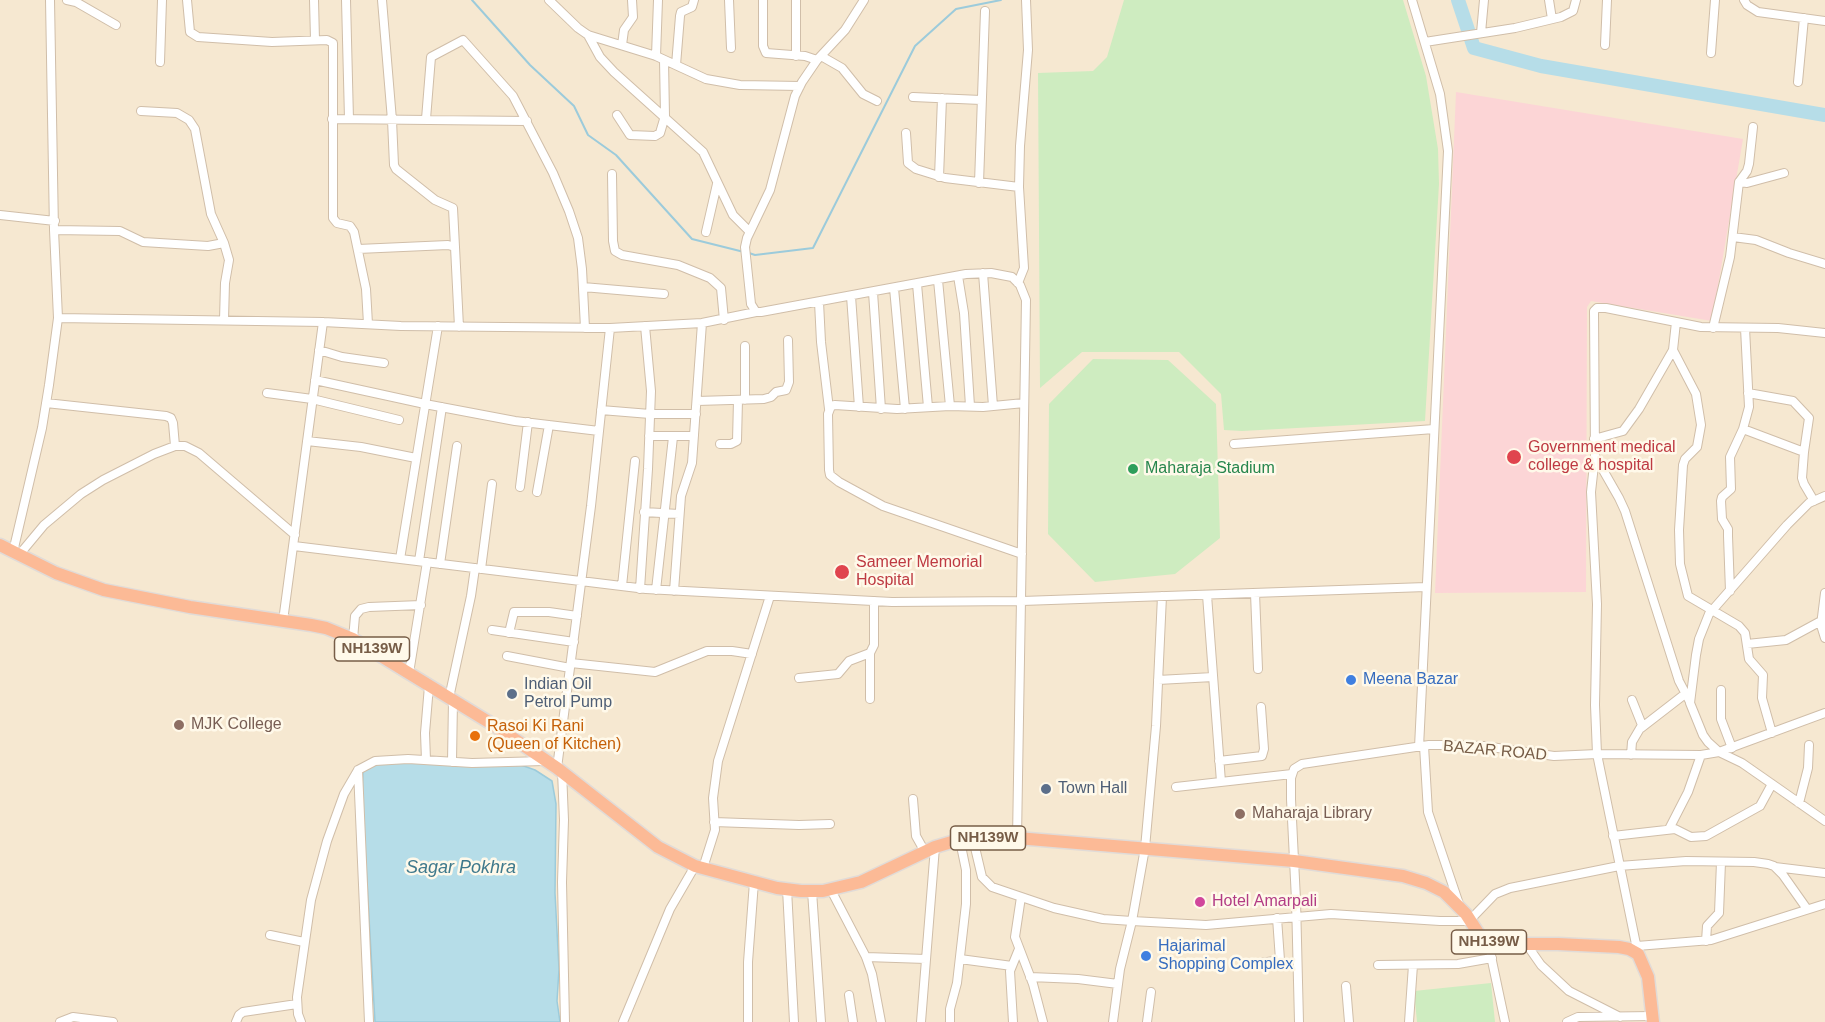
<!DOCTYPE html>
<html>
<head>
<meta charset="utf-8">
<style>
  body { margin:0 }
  canvas { display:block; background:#fef6e3 }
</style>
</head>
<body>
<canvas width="1825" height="1022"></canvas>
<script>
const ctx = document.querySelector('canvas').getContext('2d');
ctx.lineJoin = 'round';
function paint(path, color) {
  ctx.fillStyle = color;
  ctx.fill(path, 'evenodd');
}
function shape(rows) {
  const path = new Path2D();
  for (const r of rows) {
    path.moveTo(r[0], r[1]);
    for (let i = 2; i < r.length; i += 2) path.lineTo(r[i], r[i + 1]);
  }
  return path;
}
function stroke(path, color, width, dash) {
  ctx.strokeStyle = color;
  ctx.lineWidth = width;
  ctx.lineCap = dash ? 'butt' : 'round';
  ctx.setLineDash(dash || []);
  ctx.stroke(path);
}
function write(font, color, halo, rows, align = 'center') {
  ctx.font = font + ' Helvetica,sans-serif';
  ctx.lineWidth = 5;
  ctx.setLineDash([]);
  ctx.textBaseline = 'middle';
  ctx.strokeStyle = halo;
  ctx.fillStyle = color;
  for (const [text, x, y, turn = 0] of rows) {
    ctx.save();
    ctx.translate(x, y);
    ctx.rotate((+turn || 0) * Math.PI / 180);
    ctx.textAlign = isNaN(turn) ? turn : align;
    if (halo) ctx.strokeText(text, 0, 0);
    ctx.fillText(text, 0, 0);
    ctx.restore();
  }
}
paint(shape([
  [0,0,1825,0,1825,1022,0,1022]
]), '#f6e8d1');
paint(shape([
  [1456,92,1743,139,1712,321,1591,301,1587,307,1586,592,1435,593]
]), '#fcd5d6');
paint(shape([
  [1124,0,1403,0,1426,76,1438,149,1439,184,1425,421,1242,431,1224,430,1221,394,1179,352,1082,352,1040,388,1038,73,1093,71,1107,57],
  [1093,359,1168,360,1216,404,1220,538,1175,574,1095,582,1048,534,1049,404],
  [1491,983,1495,1022,1417,1022,1414,991]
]), '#ceecc0');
const water = shape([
  [406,761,521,765,535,770,552,781,556,804,555,893,559,969,557,1001,560,1022,375,1022,362,794,363,770,378,764,406,761]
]);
paint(water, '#b6dde8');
stroke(water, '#9ccbdb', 1.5);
stroke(shape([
  [472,0,530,65,574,106,588,135,616,155,692,239,744,252],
  [749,253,755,255,813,248,915,46,956,9,1001,0]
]), '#9ccbdb', 2);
stroke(shape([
  [1458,0,1474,48,1541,66,1825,115]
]), '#b6dde8', 14);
const minor = shape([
  [67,0,76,2,116,25],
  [187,0,190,32,198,37,272,42,327,40,333,43,333,218,337,223,350,226,354,232,366,289,368,324],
  [314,0,315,40],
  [346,0,349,119],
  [382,0,392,120,394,165,396,169,435,200,453,208,455,247],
  [549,0,578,28,588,35,656,56,706,79,740,85,800,86],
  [729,0,731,48],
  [763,0,763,46,766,53,805,56,817,60],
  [796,0,796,56],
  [864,0,845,30,817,60,802,82,795,96,770,190,747,238,745,247,751,304,756,312,761,312,966,274,991,273,1012,277,1020,285,1026,300,1017,838],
  [1412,0,1440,94,1448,151,1419,747],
  [1549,0,1552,19],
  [1744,0,1747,5,1758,12,1825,21],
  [1481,33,1484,0],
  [588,35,600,57,614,72,703,152,733,215,749,231],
  [1425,42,1515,28,1561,17,1573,11,1576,0],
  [622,45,624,30,633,17,632,0],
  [1605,45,1607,0],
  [1711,53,1715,0],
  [656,56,658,0],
  [821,56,842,68,863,94,877,101],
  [160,62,162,0],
  [676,65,680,16,681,12,692,7,694,0],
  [1798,82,1804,18],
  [913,97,981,100],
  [141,111,177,113,189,120,195,129,211,214,224,243,229,260,225,283,224,320],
  [617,115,630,135,655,136,660,133,665,116,664,60],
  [332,119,527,121],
  [426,119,431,57,463,40,513,96,553,173,569,211,578,238,582,269,585,328],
  [906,133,908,163,916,169,945,178,1019,187],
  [612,174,613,241,615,251,622,255,678,265,710,278,721,288,724,320],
  [939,177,942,98],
  [1739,182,1747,183,1784,173],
  [979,183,985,11],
  [0,215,55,221],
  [54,230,120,231,143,242,208,246,224,243],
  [706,232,717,184],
  [1733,237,1756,240,1789,253,1825,264],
  [358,249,448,245,455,247,459,327],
  [983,273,993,406],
  [958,276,964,313,970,406],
  [938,280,950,406],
  [1018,283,1024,268,1019,187,1020,146,1028,50,1026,0],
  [917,284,928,407],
  [583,287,664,294],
  [894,288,905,409],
  [873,292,881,409],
  [851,296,859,407],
  [819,302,821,342,829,409],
  [58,318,323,322,401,326,610,328,702,323,756,312],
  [1676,322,1673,350,1696,394,1701,425,1697,447,1685,459,1683,465,1679,530,1680,564,1688,596,1739,626,1745,633,1749,659,1763,675,1762,698,1772,733],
  [1713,328,1730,257,1739,182,1747,171,1749,164,1753,127],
  [745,346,745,400],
  [319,350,342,357,384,363],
  [315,380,425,404,515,421,599,431],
  [267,393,312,399,399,420],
  [1748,393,1793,401,1809,418,1804,452,1802,478,1804,484,1814,501],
  [697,401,764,399,771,397,776,392,786,390,789,382,788,340],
  [46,403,166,416,171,418,173,423,175,446],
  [601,410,650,414,696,414],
  [1743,429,1804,452],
  [649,436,694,436],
  [1594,439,1623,431,1639,409,1673,350],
  [307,441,361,447,416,458],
  [720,444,731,444,737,441,738,400],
  [1234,444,1434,429],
  [1595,456,1619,498,1625,511,1679,681,1690,702],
  [520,487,528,422],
  [537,492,549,425],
  [1825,496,1809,503,1787,525,1709,614,1699,639,1696,655,1690,703,1703,735,1708,742,1719,752,1825,713],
  [644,512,679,514],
  [294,546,646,589,892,602,1022,601,1426,587],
  [13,552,42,428,49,385,58,318,54,230,50,0],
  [1022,554,883,506,839,482,830,475,829,470,828,414,831,406,835,405,897,409,950,406,983,407,1024,403],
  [19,555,44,525,81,494,103,480,154,454,175,446,185,446,199,453,295,535],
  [400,559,438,326],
  [419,561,442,407],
  [440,564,457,446],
  [481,569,492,484],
  [622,586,635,461],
  [640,589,648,469,651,391,645,326],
  [656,590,673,437],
  [674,591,681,496,692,463,702,323],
  [1730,591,1728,536,1728,529,1722,519,1721,501,1722,497,1731,489,1730,457,1743,429,1749,407,1745,328],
  [1255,593,1258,669],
  [1825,593,1821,625,1825,638],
  [1207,595,1221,782],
  [283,621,323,322],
  [492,630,574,642],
  [509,633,514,612,549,612,577,616],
  [353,639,355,616,361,609,369,607,421,605],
  [1747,644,1786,640,1821,621],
  [507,656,570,668],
  [571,663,655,672,707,651,732,651,752,654],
  [409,673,427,562],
  [799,678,838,674,849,661,870,653,874,645,874,601],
  [1158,680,1213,677],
  [1721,690,1721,719,1732,748],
  [449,698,471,596,475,568],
  [870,699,870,653],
  [1641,728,1685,694],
  [1424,746,1428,812,1459,904],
  [1631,755,1632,742,1642,725,1632,700],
  [426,760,425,733,429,686],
  [1219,761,1262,756,1264,749,1261,707],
  [452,762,453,700],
  [557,768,591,506,610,328],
  [358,770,369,1022],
  [562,771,564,820,562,882,565,1022],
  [1176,787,1292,774],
  [913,799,916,836,925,852],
  [1799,803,1808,768,1809,745],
  [714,822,799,825,830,824],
  [1669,829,1688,792,1701,755],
  [1613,836,1675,829,1691,837,1706,836,1760,806,1772,784],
  [973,839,982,877,992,887,1054,908,1103,919,1132,921,1206,925,1331,914,1440,921,1469,921,1495,894,1510,888,1619,866,1686,861,1754,862,1768,864,1774,866,1783,875,1807,909],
  [1775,867,1825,873],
  [703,868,715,830,713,798,718,761,770,596],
  [787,889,794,1022],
  [831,890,866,957,872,974,881,1022],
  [812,891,821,1022],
  [1021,897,1015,937,1033,984,1043,1022],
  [270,935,304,942],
  [1706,941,1707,926,1719,913,1721,862],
  [1488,942,1505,1022],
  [1527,945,1541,965,1569,991,1620,1017],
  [1637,946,1711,940,1825,904],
  [1638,954,1597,754,1595,705,1597,604,1591,492,1595,456,1594,311,1597,308,1606,308,1701,327,1778,328,1825,333],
  [866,957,926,959],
  [960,959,1012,966],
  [1249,965,1280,960,1277,918],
  [1378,965,1458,964,1492,958],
  [1030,977,1078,979,1118,984],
  [1346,986,1349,1022],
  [849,995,853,1022],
  [60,1022,73,1017,113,1022],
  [236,1022,239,1015,243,1012,297,1004],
  [301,1022,298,1014,297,997,311,900,327,841,344,794,358,770,375,761,408,759,472,763,544,761],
  [623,1022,670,909,695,866],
  [748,1022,748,962,754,882],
  [921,1022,935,847],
  [950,1022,950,1009,957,983,966,904,966,870,960,841],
  [1013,1022,1010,971,1019,949],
  [1113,1022,1120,969,1132,921,1145,848,1156,726,1162,596],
  [1147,1022,1151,992],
  [1299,1022,1296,900,1291,799,1291,778,1294,769,1302,764,1429,745,1445,745,1484,746,1554,756,1597,754,1701,755,1719,752,1742,763,1825,821],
  [1409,1022,1413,965],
  [1567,1022,1578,1017,1653,1016]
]);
const highway = shape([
  [0,545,56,573,104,590,190,607,311,625,326,628,353,639,492,724,557,768,658,847,695,866,777,888,801,891,823,891,861,882,935,847,955,841,973,839,1017,838,1294,861,1403,876,1426,883,1444,892,1466,914,1482,939,1494,944,1558,944,1619,947,1629,949,1638,954,1648,977,1653,1022]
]);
stroke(minor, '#d0bea9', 10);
stroke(highway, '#e1dbd7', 15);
stroke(minor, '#fff', 8);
stroke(highway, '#fcba96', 12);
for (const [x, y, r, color] of [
  [1514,457,8,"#e0444e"],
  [1133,469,6,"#2e9e5b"],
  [842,572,8,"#e0444e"],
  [1351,680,6,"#3f7fe0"],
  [512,694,6,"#5c6f8a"],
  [179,725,6,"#8d6e63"],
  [475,736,6,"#e8710a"],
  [1046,789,6,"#5c6f8a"],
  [1240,814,6,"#8d6e63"],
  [1200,902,6,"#d1479c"],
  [1146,956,6,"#3f7fe0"]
]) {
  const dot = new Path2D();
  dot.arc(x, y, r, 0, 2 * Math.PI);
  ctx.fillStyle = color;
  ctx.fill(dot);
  stroke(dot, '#fff9ea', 2);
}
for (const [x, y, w] of [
  [372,649,75],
  [988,838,75],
  [1489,942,75]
]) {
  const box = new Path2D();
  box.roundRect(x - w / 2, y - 12, w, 24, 4.5);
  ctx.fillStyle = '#fff9ea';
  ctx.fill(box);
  stroke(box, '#775d47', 1.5);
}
write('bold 15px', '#775d47', null, [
  ["NH139W",372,649],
  ["NH139W",988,838],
  ["NH139W",1489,942]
]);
write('16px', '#be3a42', '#fff9ea', [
  ["Government medical",1528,448],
  ["college & hospital",1528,466],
  ["Sameer Memorial",856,563],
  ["Hospital",856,581]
], 'left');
write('16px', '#27864d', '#fff9ea', [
  ["Maharaja Stadium",1145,469]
], 'left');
write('16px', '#366cbe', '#fff9ea', [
  ["Meena Bazar",1363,680],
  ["Hajarimal",1158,947],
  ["Shopping Complex",1158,965]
], 'left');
write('16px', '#4e5e75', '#fff9ea', [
  ["Indian Oil",524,685],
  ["Petrol Pump",524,703],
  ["Town Hall",1058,789]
], 'left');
write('16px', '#785e54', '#fff9ea', [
  ["MJK College",191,725],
  ["Maharaja Library",1252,814]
], 'left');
write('16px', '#c56008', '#fff9ea', [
  ["Rasoi Ki Rani",487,727],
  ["(Queen of Kitchen)",487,745]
], 'left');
write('16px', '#775d47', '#fff9ea', [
  ["BAZAR ROAD",1495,751,5]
]);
write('16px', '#b23c85', '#fff9ea', [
  ["Hotel Amarpali",1212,902]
], 'left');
write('italic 18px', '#3f798c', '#fff9ea', [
  ["Sagar Pokhra",461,868]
]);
</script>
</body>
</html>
